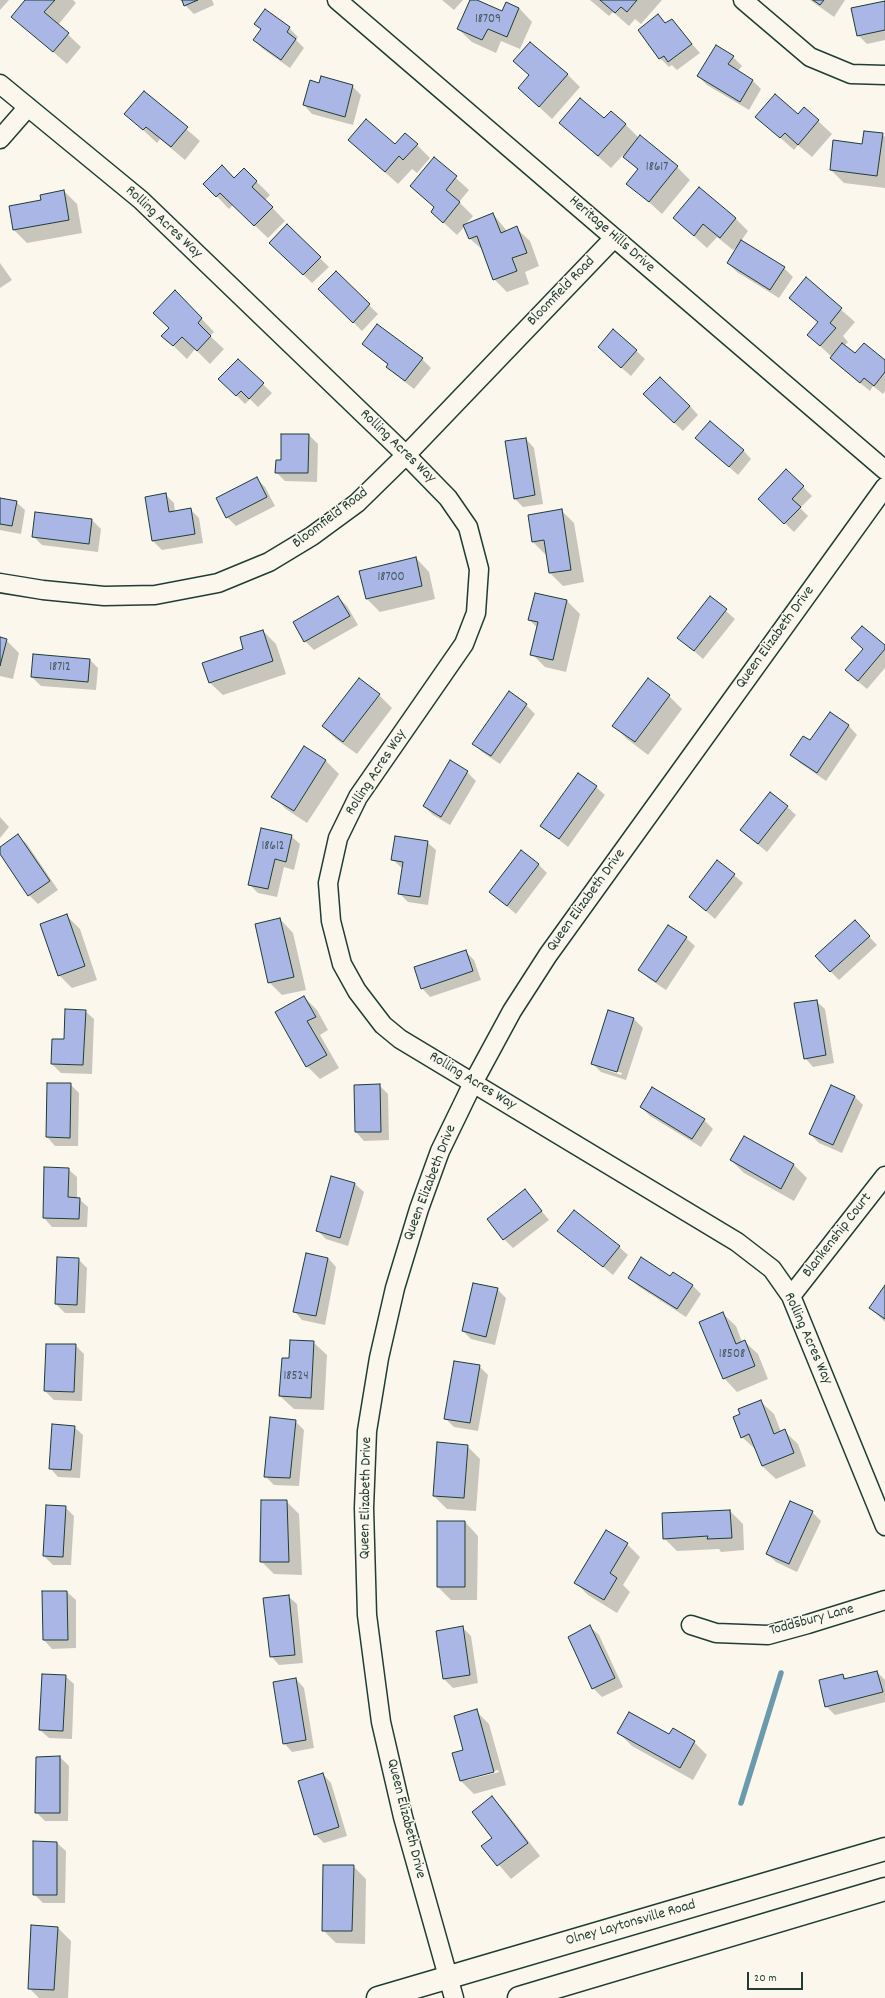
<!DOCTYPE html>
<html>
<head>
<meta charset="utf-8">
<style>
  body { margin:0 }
  #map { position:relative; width:885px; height:1998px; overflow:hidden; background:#fbf7ec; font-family:Dekko,sans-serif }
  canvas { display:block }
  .scale { position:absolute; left:747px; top:1972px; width:56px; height:18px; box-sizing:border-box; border:2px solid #1f3d34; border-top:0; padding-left:5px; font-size:12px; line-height:14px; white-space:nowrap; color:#1f3d34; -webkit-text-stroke:3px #fbf7ec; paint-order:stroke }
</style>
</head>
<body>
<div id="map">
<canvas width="885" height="1998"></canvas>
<div class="scale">20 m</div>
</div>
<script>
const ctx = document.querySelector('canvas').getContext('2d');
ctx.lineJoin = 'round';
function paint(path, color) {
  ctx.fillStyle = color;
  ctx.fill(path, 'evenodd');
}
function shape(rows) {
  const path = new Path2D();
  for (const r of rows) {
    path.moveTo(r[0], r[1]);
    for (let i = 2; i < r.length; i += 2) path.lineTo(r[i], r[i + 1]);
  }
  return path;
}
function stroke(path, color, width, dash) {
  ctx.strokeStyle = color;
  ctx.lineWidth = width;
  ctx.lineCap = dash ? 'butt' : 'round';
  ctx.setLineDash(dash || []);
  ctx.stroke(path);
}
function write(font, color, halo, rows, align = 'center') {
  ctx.font = font + ' Dekko,sans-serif';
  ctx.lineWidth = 3;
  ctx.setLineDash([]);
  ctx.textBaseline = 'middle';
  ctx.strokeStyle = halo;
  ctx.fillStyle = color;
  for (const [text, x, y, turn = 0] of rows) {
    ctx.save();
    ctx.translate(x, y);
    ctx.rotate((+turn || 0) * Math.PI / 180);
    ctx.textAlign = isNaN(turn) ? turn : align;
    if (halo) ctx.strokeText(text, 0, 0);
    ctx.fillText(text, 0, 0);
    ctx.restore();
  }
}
paint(shape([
  [0,0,9,0,0,10],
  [27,0,73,0,76,3,58,25,81,47,67,64,13,17],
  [180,0,212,0,214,5,194,14],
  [442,0,463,0,454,10],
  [471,0,502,12,506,3,519,8,532,22,520,49,501,41,496,53,472,42,458,29],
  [590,0,662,0,641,24,635,19,629,26,613,12,609,16],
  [810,0,845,0,834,17],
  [885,2,885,40,867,44,858,35],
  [265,10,289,28,298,37,296,40,304,48,290,68,263,49,254,40,262,30,255,24],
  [658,15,666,24,671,20,700,53,677,70,672,65,669,67,660,58],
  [733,57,742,66,738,71,753,81,761,89,749,110,707,85,698,76],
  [515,61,567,74,580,87,552,119,519,88,530,76],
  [320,84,352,86,361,95,353,125,312,114,304,105],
  [144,92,200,141,185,160,160,139,157,143,126,114],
  [804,108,832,134,812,157,798,145,794,150,757,117,798,115],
  [604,120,625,124,639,138,677,167,690,180,662,214,628,183,638,170,623,155,611,168,560,123],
  [882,134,885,137,885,188,844,183,831,170,863,145],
  [349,140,395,145,417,145,430,158,417,173,412,169,398,184],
  [434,158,469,190,459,202,473,216,465,225,493,214,507,231,516,228,530,241,539,266,525,272,529,284,507,292,494,279,484,251,469,238,465,226,457,235,432,212,435,208,411,186],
  [244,169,270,195,265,200,285,221,268,238,233,205,229,209,205,184,234,179],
  [64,191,77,204,82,233,27,243,14,230,10,206,42,201],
  [674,218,735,218,748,231,741,241,784,268,793,277,779,298,737,272,728,263,740,244,733,250,717,237,707,248],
  [287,226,329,267,312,283,271,243],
  [0,263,12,280,0,288],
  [336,273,378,314,362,331,320,289],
  [806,279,855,322,843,336,848,342,844,346,855,355,885,361,885,391,883,394,873,386,870,391,840,367,831,358,832,357,808,335,819,323,790,297],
  [188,304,214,332,210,336,224,349,210,364,195,349,187,359,163,336],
  [614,330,645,359,631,376,608,356],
  [363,344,422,359,431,368,414,389,396,375,387,367,388,365],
  [238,360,272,393,258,407,250,399,245,404,220,379],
  [653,403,690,406,698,415,683,431],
  [309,435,318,444,317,482,285,481,276,472,282,461],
  [697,438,743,450,751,459,738,475],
  [526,439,534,448,543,504,523,507,514,498],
  [787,471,812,496,800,508,808,516,794,532,760,499],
  [256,478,265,487,275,506,236,526,227,517],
  [165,494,174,503,175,512,190,509,199,518,203,543,162,550,153,541,146,498],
  [0,499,16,502,25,510,21,534,0,530],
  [561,510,574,523,584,582,563,586,550,573,546,555,533,542],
  [92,520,101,529,98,552,42,545,33,536],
  [416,558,429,572,435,599,380,612,367,599],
  [338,597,347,606,358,625,314,650,305,641,294,622],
  [711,598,735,619,703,659,679,638],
  [567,601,580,614,566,672,545,667,532,654,538,628,529,620],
  [263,631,276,644,286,674,223,695,209,682],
  [0,638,6,640,19,653,13,679,0,676],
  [885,647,885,668,867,689,855,679],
  [90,660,98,668,96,690,41,686,32,677],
  [379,695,392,708,357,754,336,739,323,726],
  [669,696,682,709,648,755,627,739,614,726],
  [526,705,535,714,500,764,482,752,474,744],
  [830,714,849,726,857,735,826,781,800,763,792,755,811,742],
  [304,747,326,761,339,774,307,823,286,809,273,796],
  [467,772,476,781,450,825,433,815,424,806],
  [596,787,605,795,568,847,542,826],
  [787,807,796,815,767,852,750,838],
  [0,817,9,827,0,838],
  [18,836,27,844,58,890,38,904,29,895,0,852,0,848],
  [291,836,300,844,294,870,284,867,277,897,258,893,249,884],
  [427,842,436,850,428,905,408,902,399,893,403,869,393,860],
  [538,864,547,873,516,914,490,892],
  [734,875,743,883,715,919,690,897],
  [67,916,80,929,97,980,72,988,59,975],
  [280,919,293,933,306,990,282,995,269,982],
  [863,930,877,945,839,980,830,971],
  [686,938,695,946,666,990,648,978,640,970],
  [465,951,474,960,481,980,430,997,422,988],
  [304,997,317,1010,328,1030,320,1035,339,1068,320,1079,307,1066],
  [816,1001,825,1009,834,1063,813,1067,805,1058],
  [85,1011,94,1019,92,1074,61,1073,52,1064,65,1040],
  [609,1011,634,1019,643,1028,626,1080,601,1072,592,1063],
  [601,1066,622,1073,621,1075,601,1068],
  [70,1084,79,1093,78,1146,55,1146,47,1137],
  [379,1085,388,1094,389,1140,364,1141,356,1132],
  [855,1097,863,1105,842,1153,819,1143,810,1134],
  [641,1107,704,1120,713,1129,701,1147,650,1116],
  [744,1137,794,1165,807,1178,794,1201,744,1173,731,1160],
  [45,1168,68,1169,77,1177,77,1198,79,1199,88,1207,87,1227,52,1227,44,1218],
  [332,1177,355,1184,364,1192,348,1246,326,1239,317,1230],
  [525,1191,549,1220,513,1248,504,1239],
  [559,1231,619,1247,628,1255,613,1275],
  [328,1258,336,1267,325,1325,302,1320,294,1311],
  [78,1259,87,1268,85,1313,65,1313,56,1304],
  [670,1277,692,1285,701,1294,686,1317,638,1286,629,1278],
  [885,1287,885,1322,870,1308],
  [497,1289,506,1298,495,1345,471,1339,463,1331],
  [722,1313,736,1326,742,1342,744,1341,758,1354,768,1379,737,1392,724,1378],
  [313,1342,327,1355,324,1410,294,1409,280,1396,290,1359],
  [47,1345,75,1345,84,1354,82,1401,54,1400,45,1391],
  [479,1366,488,1375,478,1431,454,1427,445,1418],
  [760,1401,774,1414,781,1432,784,1431,798,1444,806,1466,776,1479,762,1466,756,1450,742,1437,741,1414],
  [295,1421,304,1430,299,1486,274,1485,265,1476],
  [74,1427,83,1435,80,1478,58,1477,50,1468],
  [467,1446,480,1459,476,1511,447,1509,434,1496],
  [286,1501,299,1514,302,1575,274,1574,261,1561],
  [65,1507,74,1516,71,1565,53,1565,44,1556],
  [730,1511,743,1524,744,1550,721,1552,719,1549,677,1551,664,1538],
  [812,1512,821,1521,797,1572,776,1562,767,1554],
  [438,1522,465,1522,478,1536,477,1600,451,1600,438,1587],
  [627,1544,640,1557,623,1585,630,1592,617,1613,588,1595,575,1582],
  [67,1592,76,1600,76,1648,52,1649,44,1640],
  [288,1596,297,1604,303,1663,279,1665,271,1656],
  [462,1627,471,1636,478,1683,453,1688,444,1679,437,1631],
  [590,1627,599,1635,623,1687,602,1697,593,1688],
  [877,1672,885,1680,885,1702,835,1715,826,1706,842,1675,847,1679],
  [65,1676,74,1684,72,1739,49,1738,40,1730],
  [296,1679,304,1688,314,1748,292,1752,284,1743],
  [476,1711,489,1724,506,1785,474,1794,461,1781,464,1751],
  [498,1770,499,1772,468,1780,468,1778],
  [619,1733,670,1736,694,1742,707,1755,693,1780,632,1746],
  [60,1757,69,1766,68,1821,45,1821,36,1812],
  [323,1774,331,1783,347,1836,324,1843,315,1834],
  [492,1798,505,1811,540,1856,511,1879,483,1846,493,1838],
  [34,1842,57,1843,66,1851,65,1903,43,1903,34,1894],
  [353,1866,366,1879,365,1944,336,1943,323,1930],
  [58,1928,71,1941,68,1998,39,1998,29,1988]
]), '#0003');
stroke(shape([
  [741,1803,781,1673]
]), '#699bac', 5.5);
const building = shape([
  [25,0,55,0,44,12,69,33,53,52,11,17,25,0],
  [182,0,198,0,184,6,182,0],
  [470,0,477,0,502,11,506,2,519,8,507,37,488,29,482,40,457,29,470,0],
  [600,0,637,0,627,12,621,7,615,13,600,0],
  [813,0,824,0,820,5,813,0],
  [885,1,885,30,857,36,851,8,885,1],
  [265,9,290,27,287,32,296,39,281,60,253,40,261,29,254,24,265,9],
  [658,14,665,23,672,19,692,44,668,62,664,56,659,59,638,30,658,14],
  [530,42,568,74,539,107,518,88,529,75,513,61,530,42],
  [716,45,734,56,728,64,753,80,740,102,697,76,716,45],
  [321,76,353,85,345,117,303,105,310,80,319,83,321,76],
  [144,91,188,127,171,147,146,127,143,130,124,114,144,91],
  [775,94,798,114,804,107,819,120,798,145,785,133,780,138,755,117,775,94],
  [580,98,604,118,611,111,626,124,598,156,559,123,580,98],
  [366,119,395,144,405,133,418,144,403,160,399,156,385,172,348,140,366,119],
  [864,131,883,133,877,176,830,170,833,140,862,144,864,131],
  [640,135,678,166,649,202,626,184,638,169,623,157,640,135],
  [434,157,457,176,446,190,460,202,443,223,431,212,434,207,410,186,434,157],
  [222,165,234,178,244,168,257,181,252,187,273,207,254,226,220,193,216,197,203,184,222,165],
  [699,187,736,218,720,238,703,224,694,236,673,218,699,187],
  [64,190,69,220,13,230,9,206,41,200,40,195,64,190],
  [493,213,501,233,517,226,527,253,512,258,517,271,493,280,477,236,469,239,463,225,493,213],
  [287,224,321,257,303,275,269,243,287,224],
  [741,240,785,267,770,290,727,263,741,240],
  [336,271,370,304,353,323,318,289,336,271],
  [806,277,842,308,830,323,836,328,820,346,807,335,818,322,789,298,806,277],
  [175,290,202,318,198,323,211,336,197,351,182,337,173,346,161,336,169,328,153,313,175,290],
  [377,324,423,358,405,381,386,367,388,364,362,344,377,324],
  [613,329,637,350,621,368,598,347,613,329],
  [842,343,855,353,864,343,885,360,885,372,874,386,864,378,860,383,830,358,842,343],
  [238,359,264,383,249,399,241,391,236,396,218,379,238,359],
  [660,377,690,406,674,423,643,394,660,377],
  [710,421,744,450,729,467,695,438,710,421],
  [281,434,309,434,308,473,275,473,276,460,281,460,281,434],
  [526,438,535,495,514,499,505,441,526,438],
  [786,469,804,486,792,499,801,507,784,524,758,499,786,469],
  [257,477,267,497,226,518,216,498,257,477],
  [166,493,169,512,191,508,195,534,152,541,145,497,166,493],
  [0,498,17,501,12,526,0,524,0,498],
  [562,509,571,570,549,573,544,540,532,542,528,515,562,509],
  [35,512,92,519,89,544,32,537,35,512],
  [416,557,422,586,366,599,359,571,416,557],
  [535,593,567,600,553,660,530,655,538,622,528,620,535,593],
  [338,596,350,616,304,642,293,622,338,596],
  [710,596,727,609,694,651,677,638,710,596],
  [862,626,885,645,885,649,858,681,845,670,863,649,851,638,862,626],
  [263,630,273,661,209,683,202,663,243,649,240,637,263,630],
  [0,637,7,639,0,666,0,637],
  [33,654,90,659,88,682,31,677,33,654],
  [359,678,380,694,343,742,322,726,359,678],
  [648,678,670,695,635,742,612,726,648,678],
  [509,691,527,704,491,756,472,744,509,691],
  [830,712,849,725,817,773,790,755,803,736,810,740,830,712],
  [304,746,326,760,294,811,271,797,304,746],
  [450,760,468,771,441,817,423,806,450,760],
  [578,773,597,786,559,839,540,826,578,773],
  [770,792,788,806,758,844,740,830,770,792],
  [261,828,292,835,286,862,275,859,268,889,248,885,261,828],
  [18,834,50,881,28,896,0,854,0,847,18,834],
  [395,836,428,841,420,897,398,894,403,862,391,860,395,836],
  [521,850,539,864,507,906,489,892,521,850],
  [717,860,735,874,706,911,689,897,717,860],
  [67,914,85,966,58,976,40,924,67,914],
  [280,918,294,977,268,983,255,924,280,918],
  [855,920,870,936,830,972,815,956,855,920],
  [668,925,687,937,656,982,638,970,668,925],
  [466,950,473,971,421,989,414,967,466,950],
  [304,996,316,1017,307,1021,327,1055,306,1067,275,1012,304,996],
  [817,1000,826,1055,804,1059,794,1003,817,1000],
  [65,1009,86,1010,83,1065,51,1064,52,1039,64,1039,65,1009],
  [608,1010,634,1018,617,1072,591,1064,608,1010],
  [47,1083,71,1083,70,1138,46,1137,47,1083],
  [380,1084,381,1132,355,1132,354,1085,380,1084],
  [831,1085,855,1096,833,1145,809,1134,831,1085],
  [652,1087,705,1119,692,1139,640,1107,652,1087],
  [744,1136,794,1164,781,1189,730,1160,744,1136],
  [44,1167,69,1168,68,1197,80,1198,79,1219,43,1218,44,1167],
  [331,1176,355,1183,340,1238,316,1231,331,1176],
  [525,1189,542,1211,503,1240,487,1219,525,1189],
  [574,1210,620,1246,603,1267,557,1231,574,1210],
  [306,1253,328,1258,316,1316,293,1312,306,1253],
  [57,1257,79,1258,77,1305,55,1304,57,1257],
  [641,1257,670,1276,673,1272,693,1285,677,1309,628,1278,641,1257],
  [473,1283,498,1288,486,1337,462,1331,473,1283],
  [885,1285,885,1319,869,1308,885,1285],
  [723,1312,736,1344,745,1340,755,1366,723,1379,699,1322,723,1312],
  [290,1340,314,1341,311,1398,279,1396,282,1358,289,1358,290,1340],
  [46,1344,76,1344,74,1392,44,1391,46,1344],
  [454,1361,480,1365,470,1423,444,1419,454,1361],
  [761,1400,774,1434,785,1429,794,1453,762,1466,749,1434,741,1438,733,1417,740,1414,738,1409,761,1400],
  [270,1417,296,1420,290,1478,264,1477,270,1417],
  [52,1424,75,1426,71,1470,49,1469,52,1424],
  [437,1442,468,1445,464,1498,433,1496,437,1442],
  [261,1500,287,1500,289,1562,260,1562,261,1500],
  [790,1501,813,1511,789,1564,766,1554,790,1501],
  [46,1505,66,1506,63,1557,43,1556,46,1505],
  [730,1510,732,1538,707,1539,708,1536,663,1539,662,1513,730,1510],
  [437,1521,465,1521,465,1587,437,1587,437,1521],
  [606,1530,628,1543,610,1573,617,1578,604,1600,574,1583,606,1530],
  [42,1591,67,1591,68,1640,43,1640,42,1591],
  [289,1595,295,1655,270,1657,263,1598,289,1595],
  [590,1625,615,1678,592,1689,568,1637,590,1625],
  [463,1626,470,1675,443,1679,436,1631,463,1626],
  [877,1671,883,1692,825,1707,819,1680,843,1674,844,1679,877,1671],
  [42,1674,66,1675,63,1731,39,1730,42,1674],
  [296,1678,306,1740,283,1744,273,1682,296,1678],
  [477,1709,494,1772,460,1781,452,1753,463,1750,454,1716,477,1709],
  [629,1712,669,1734,673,1728,695,1741,680,1768,617,1733,629,1712],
  [60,1756,60,1813,35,1813,36,1757,60,1756],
  [323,1773,339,1827,314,1835,298,1781,323,1773],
  [492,1796,528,1843,497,1866,481,1846,492,1838,472,1812,492,1796],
  [33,1841,57,1842,57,1895,33,1895,33,1841],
  [323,1865,354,1865,352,1931,322,1931,323,1865],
  [31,1925,58,1927,54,1990,28,1989,31,1925]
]);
paint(building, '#a9b6e6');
stroke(building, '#1f3d34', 1);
const minor = shape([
  [337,0,885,470],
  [743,0,810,57,851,74,885,75],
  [0,84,141,200,406,455,448,498,468,527,479,569,476,613,464,644,358,797,338,838,328,883,331,921,342,964,357,991,383,1025,400,1039,737,1242,772,1269,791,1296,885,1526],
  [0,139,28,107],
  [0,583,43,590,104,596,155,595,218,583,269,562,312,536,357,503,406,455,614,238],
  [791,1296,885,1176],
  [691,1625,716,1633,768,1635,808,1624,885,1600],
  [454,1998,403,1817,381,1722,367,1615,364,1508,367,1431,379,1358,395,1288,419,1209,440,1151,473,1083,512,1011,548,955,885,487]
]);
const secondary = shape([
  [378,1998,885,1849],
  [519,1998,885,1889]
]);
stroke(minor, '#1f3d34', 21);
stroke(secondary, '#1f3d34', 25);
stroke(minor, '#fbf7ec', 18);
stroke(secondary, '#fbf7ec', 22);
write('13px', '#425b60', null, [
  ["18709",488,20],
  ["18617",657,168],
  ["18700",391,578],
  ["18712",60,668],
  ["18612",273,847],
  ["18508",732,1355],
  ["18524",296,1377]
]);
write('15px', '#1f3d34', '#fbf7ec', [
  ["Rolling Acres Way",163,223,43],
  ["Heritage Hills Drive",611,235,41],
  ["Bloomfield Road",562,292,-46],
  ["Rolling Acres Way",397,447,44],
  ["Bloomfield Road",331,519,-37],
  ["Queen Elizabeth Drive",776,638,-54],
  ["Rolling Acres Way",377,773,-57],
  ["Queen Elizabeth Drive",587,901,-54],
  ["Rolling Acres Way",472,1082,31],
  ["Queen Elizabeth Drive",431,1183,-69],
  ["Blankenship Court",838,1236,-52],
  ["Rolling Acres Way",807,1339,66],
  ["Queen Elizabeth Drive",367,1498,-89],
  ["Toddsbury Lane",812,1621,-15],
  ["Queen Elizabeth Drive",405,1819,76],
  ["Olney Laytonsville Road",631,1924,-16]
]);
</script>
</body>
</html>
